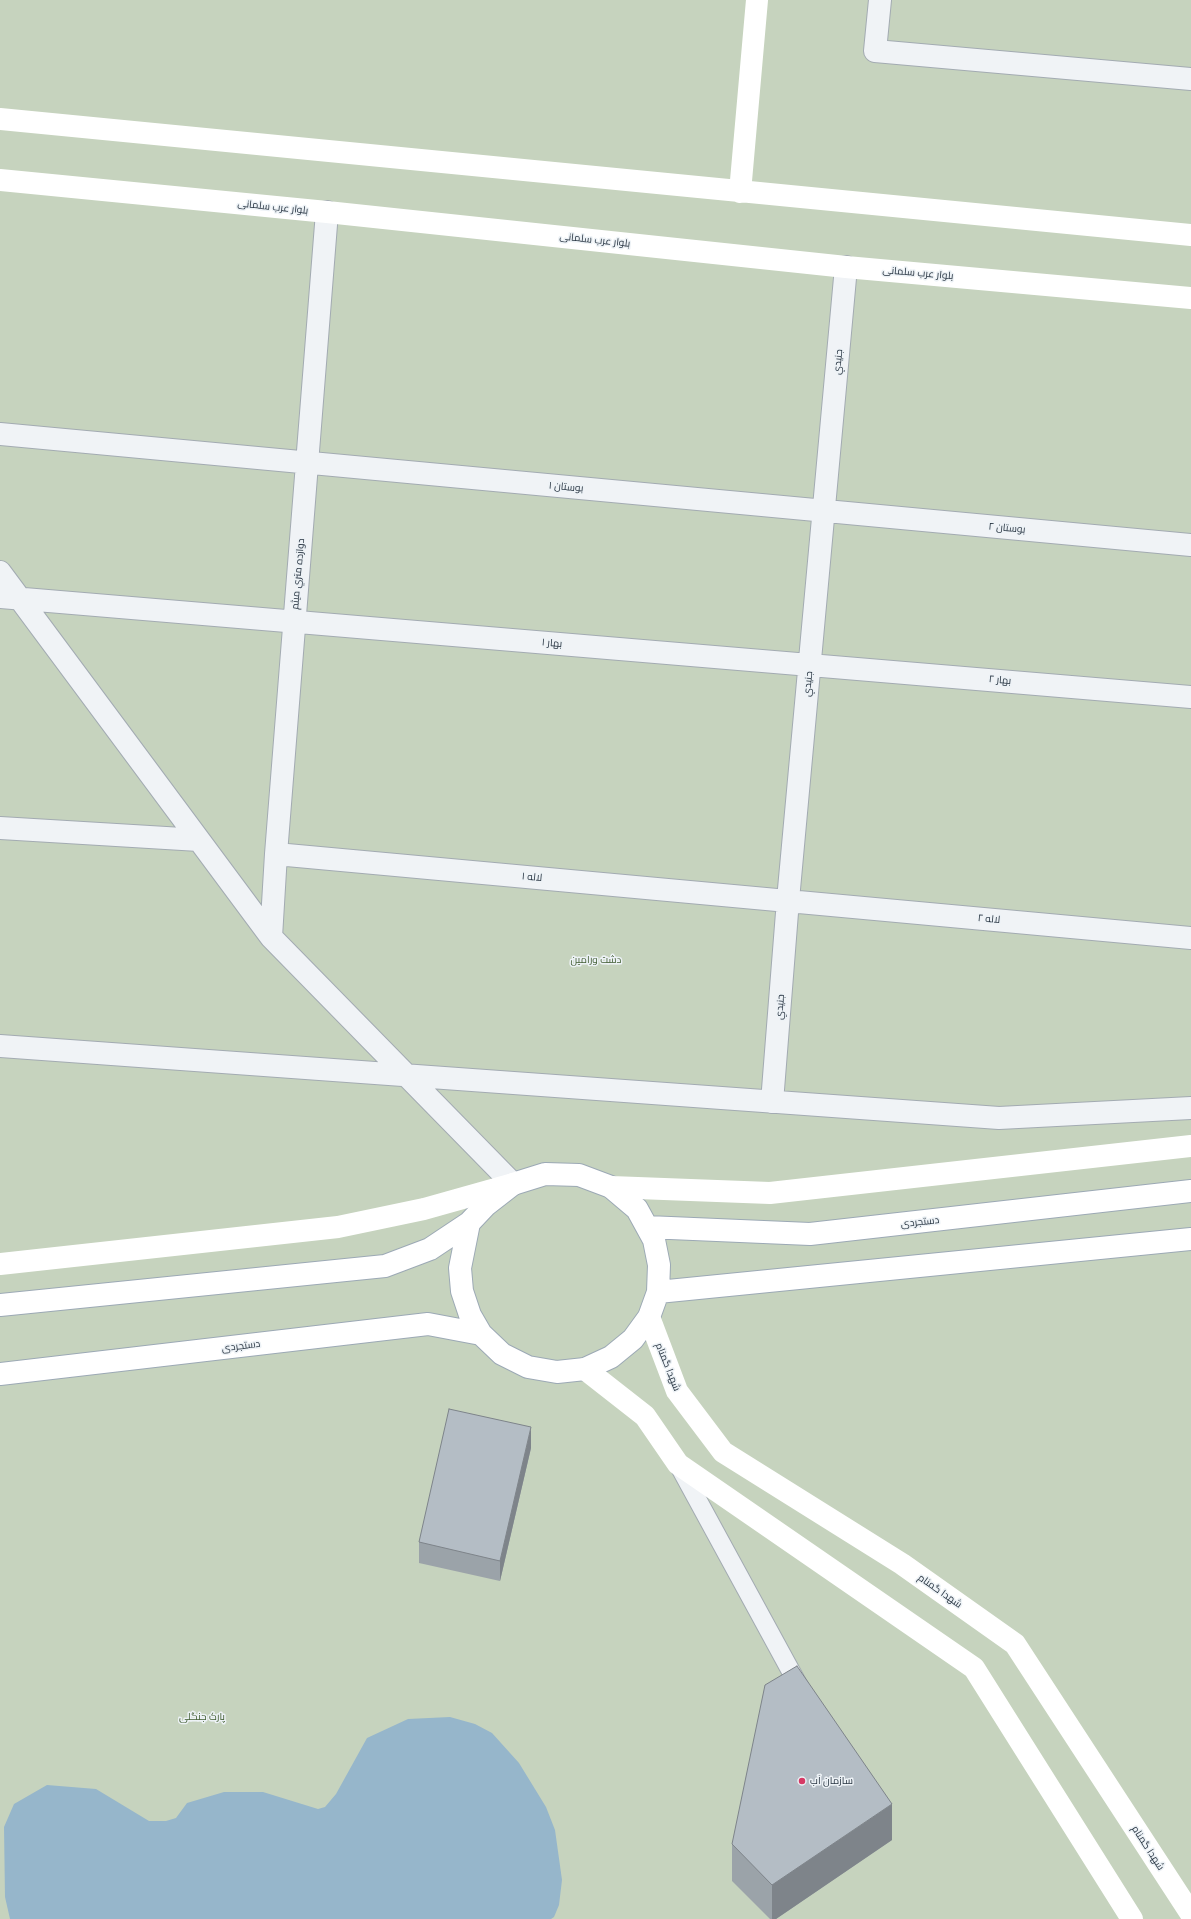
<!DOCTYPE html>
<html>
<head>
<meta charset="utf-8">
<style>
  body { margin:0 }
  canvas { display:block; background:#dee3e8 }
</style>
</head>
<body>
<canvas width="1191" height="1919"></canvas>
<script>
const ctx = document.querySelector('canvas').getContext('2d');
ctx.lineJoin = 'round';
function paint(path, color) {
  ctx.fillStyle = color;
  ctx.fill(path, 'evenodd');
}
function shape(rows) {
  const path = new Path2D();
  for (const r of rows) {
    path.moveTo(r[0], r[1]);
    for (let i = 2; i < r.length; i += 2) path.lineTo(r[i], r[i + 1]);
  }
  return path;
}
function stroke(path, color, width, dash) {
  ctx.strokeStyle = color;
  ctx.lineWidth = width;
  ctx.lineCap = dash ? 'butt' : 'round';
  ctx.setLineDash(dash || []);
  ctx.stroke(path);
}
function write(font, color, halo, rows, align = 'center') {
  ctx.font = font + ' "Public Sans",Cairo,sans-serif';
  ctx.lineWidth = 3;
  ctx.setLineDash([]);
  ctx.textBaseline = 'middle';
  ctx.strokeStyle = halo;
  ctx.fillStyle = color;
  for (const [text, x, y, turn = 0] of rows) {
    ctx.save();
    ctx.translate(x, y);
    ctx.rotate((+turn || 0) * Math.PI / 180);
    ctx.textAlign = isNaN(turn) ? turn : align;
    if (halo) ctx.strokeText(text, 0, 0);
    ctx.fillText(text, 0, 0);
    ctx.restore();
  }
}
paint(shape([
  [0,0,1191,0,1191,1919,0,1919]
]), '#c6d3be');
paint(shape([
  [450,1717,475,1724,492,1733,519,1763,546,1807,555,1830,562,1880,559,1905,554,1917,551,1919,10,1919,5,1897,4,1827,14,1804,47,1785,96,1789,149,1821,166,1821,176,1818,187,1803,224,1792,263,1792,318,1809,325,1807,336,1794,367,1738,408,1719]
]), '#96b6cb');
const lane = shape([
  [678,1464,800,1688]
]);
const street = shape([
  [880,0,875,51,1191,79],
  [0,434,1191,545],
  [0,572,271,937,513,1184],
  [0,597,1191,697],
  [0,828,199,840],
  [276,854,1191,938],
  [271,937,276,854,327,212],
  [0,1046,999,1118,1191,1108],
  [772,1102,788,900,846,267]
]);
const primary = shape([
  [545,1174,579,1175,611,1187,637,1209,654,1240,659,1265,658,1292,649,1317,633,1339,611,1357,585,1369,557,1372,528,1367,502,1354,481,1334,470,1315,462,1291,460,1268,469,1223,486,1205,513,1184,545,1174],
  [647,1227,810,1234,1191,1191],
  [658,1292,1191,1239],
  [0,1305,385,1266,430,1249,469,1223],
  [0,1374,428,1324,481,1334]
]);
stroke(lane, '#a3abb2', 20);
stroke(street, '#a3abb2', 24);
stroke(primary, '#9ca9b5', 24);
stroke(lane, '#f0f3f6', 18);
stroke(street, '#f0f3f6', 22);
stroke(shape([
  [0,119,1191,235],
  [0,180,327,212,846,267,1191,298],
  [740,192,757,0],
  [611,1187,770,1193,1191,1146],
  [0,1264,338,1227,424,1209,513,1184],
  [649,1317,677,1391,723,1452,902,1564,1015,1644,1191,1914],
  [585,1369,645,1416,678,1464,974,1668,1132,1919]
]), '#fff', 22);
stroke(primary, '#fff', 22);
paint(shape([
  [531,1448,500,1581,419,1563,419,1542],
  [892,1840,776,1919,770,1919,732,1881,732,1844]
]), '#9ba3a9');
paint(shape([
  [531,1427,531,1448,500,1581,500,1561],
  [892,1804,892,1840,776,1919,772,1919,772,1885]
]), '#7e848a');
const building = shape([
  [449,1409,531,1427,500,1561,419,1542,449,1409],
  [797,1666,892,1804,772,1885,732,1844,765,1685,797,1666]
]);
paint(building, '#b4bdc5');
stroke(building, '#7e848a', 1);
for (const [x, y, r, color] of [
  [802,1781,4,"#d63a65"]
]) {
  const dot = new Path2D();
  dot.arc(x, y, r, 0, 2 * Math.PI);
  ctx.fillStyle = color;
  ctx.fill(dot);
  stroke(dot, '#edf2f6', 1.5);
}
write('10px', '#263340', '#edf2f6', [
  ["بلوار عرب سلمانی",273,207,6],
  ["بلوار عرب سلمانی",595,240,6],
  ["بلوار عرب سلمانی",918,273,5],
  ["جنيدي",838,362,-85],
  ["بوستان ۱",566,487,5],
  ["بوستان ۲",1007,528,5],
  ["دوازده متري میثم",298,574,-85],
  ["بهار ۱",552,643,5],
  ["بهار ۲",1000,680,5],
  ["جنيدي",808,684,-85],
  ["لاله ۱",532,877,5],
  ["لاله ۲",989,919,5],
  ["جنيدي",780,1007,-86],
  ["دستجردی",920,1222,-6],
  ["دستجردی",241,1346,-7],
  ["شهدا گمنام",668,1367,68],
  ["شهدا گمنام",940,1591,35],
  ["شهدا گمنام",1148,1848,57]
]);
write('10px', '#405d32', '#edf2f6', [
  ["دشت ورامین",596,960],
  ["پارک جنگلی",202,1717]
]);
write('10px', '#263340', '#edf2f6', [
  ["سازمان آب",810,1781]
], 'left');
</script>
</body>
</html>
